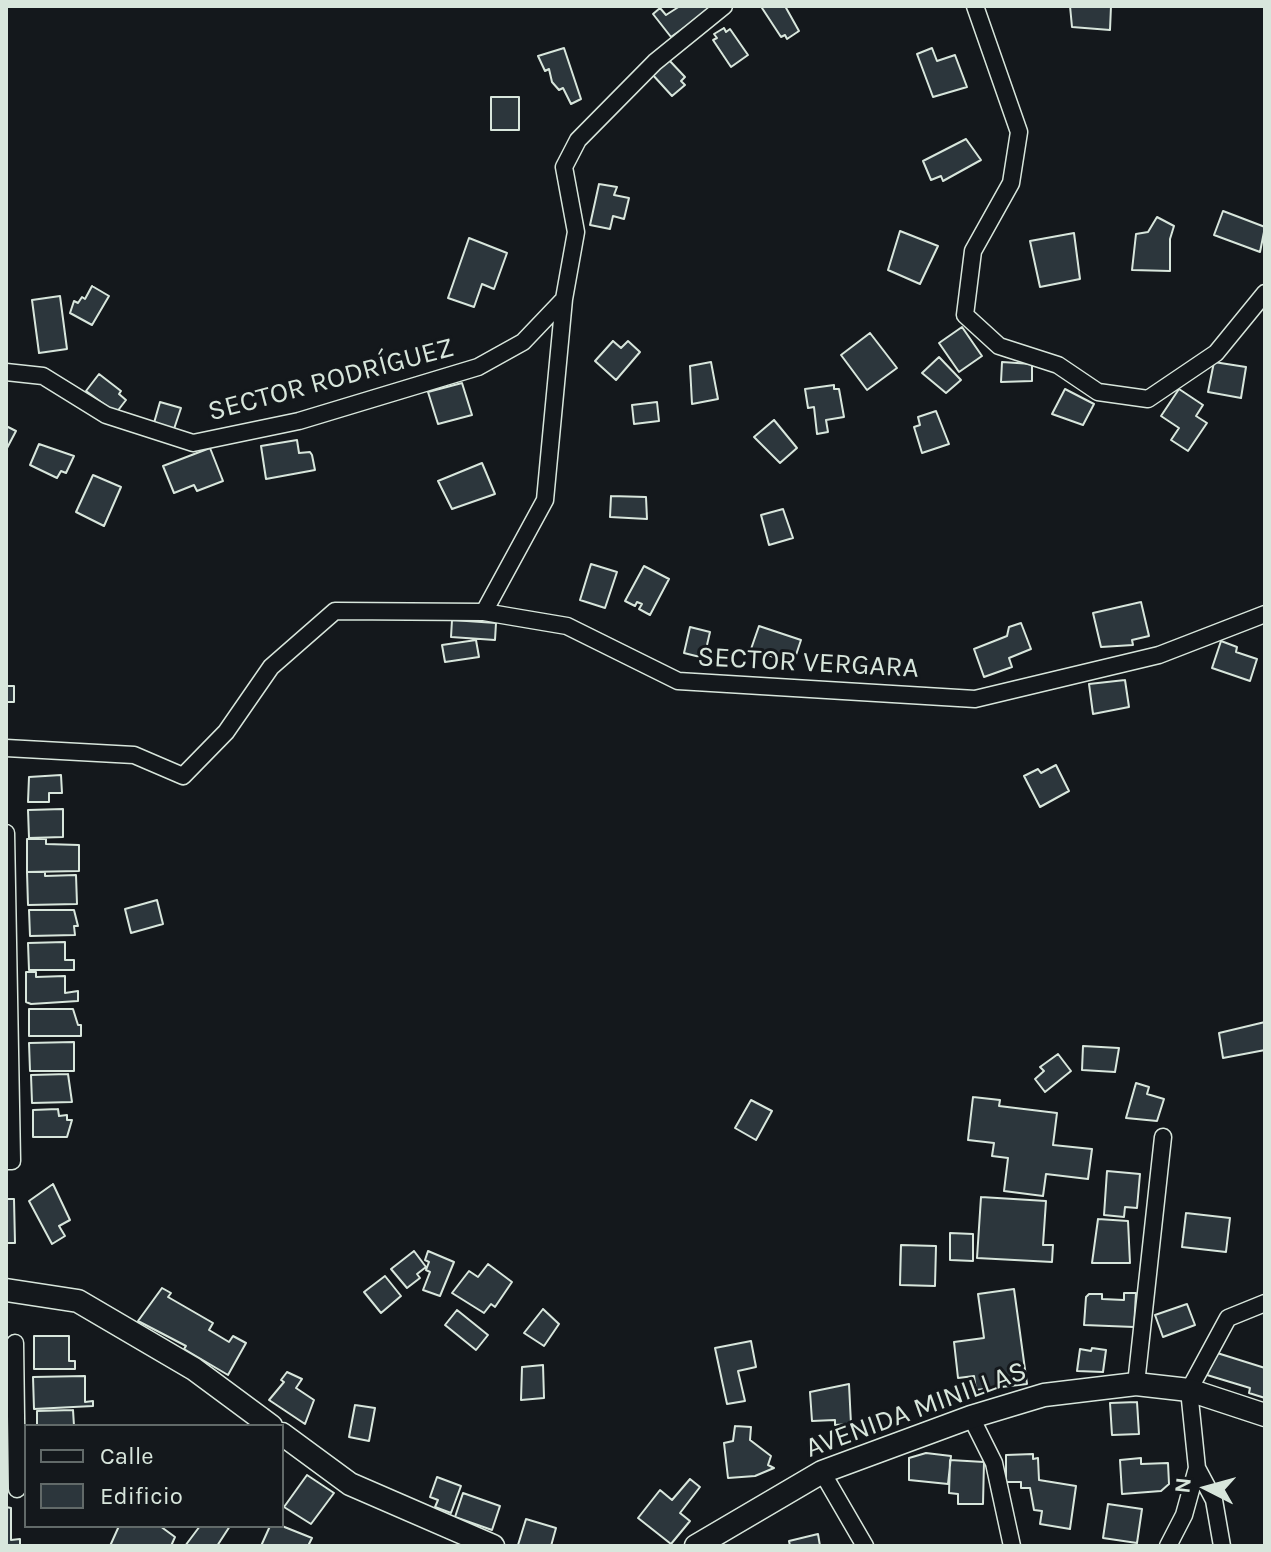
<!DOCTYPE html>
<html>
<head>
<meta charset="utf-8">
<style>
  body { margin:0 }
  #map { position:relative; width:1271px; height:1552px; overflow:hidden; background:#14181c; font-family:Karla,sans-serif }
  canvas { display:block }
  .frame { position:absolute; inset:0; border:8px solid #d8e6dc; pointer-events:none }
  .legend { position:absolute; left:24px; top:1424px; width:260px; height:104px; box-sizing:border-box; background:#14181c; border:2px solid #626a69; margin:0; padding:10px 14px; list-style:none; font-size:24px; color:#d8e6dc }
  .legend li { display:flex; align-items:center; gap:16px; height:40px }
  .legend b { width:40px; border:2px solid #626a69 }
  .north { position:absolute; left:1167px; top:1448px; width:80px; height:80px; -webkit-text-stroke:6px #14181c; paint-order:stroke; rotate:276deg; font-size:22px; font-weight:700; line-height:32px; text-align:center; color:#d8e6dc }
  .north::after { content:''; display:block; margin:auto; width:28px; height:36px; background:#d8e6dc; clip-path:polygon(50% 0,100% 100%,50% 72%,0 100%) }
</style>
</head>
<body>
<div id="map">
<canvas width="1271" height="1552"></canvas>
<div class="frame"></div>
<ul class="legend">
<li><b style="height:10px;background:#14181c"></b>Calle</li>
<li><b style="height:22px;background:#2c363c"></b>Edificio</li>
</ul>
<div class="north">N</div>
</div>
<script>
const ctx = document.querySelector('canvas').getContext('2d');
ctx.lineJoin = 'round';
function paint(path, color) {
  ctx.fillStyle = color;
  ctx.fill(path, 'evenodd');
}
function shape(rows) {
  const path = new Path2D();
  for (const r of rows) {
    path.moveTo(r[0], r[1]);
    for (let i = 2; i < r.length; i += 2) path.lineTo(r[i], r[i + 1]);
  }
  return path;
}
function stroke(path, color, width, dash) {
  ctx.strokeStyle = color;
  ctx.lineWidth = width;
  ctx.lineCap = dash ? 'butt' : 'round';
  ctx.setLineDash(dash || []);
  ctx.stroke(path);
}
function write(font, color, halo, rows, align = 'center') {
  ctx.font = font + ' Karla,sans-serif';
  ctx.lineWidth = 6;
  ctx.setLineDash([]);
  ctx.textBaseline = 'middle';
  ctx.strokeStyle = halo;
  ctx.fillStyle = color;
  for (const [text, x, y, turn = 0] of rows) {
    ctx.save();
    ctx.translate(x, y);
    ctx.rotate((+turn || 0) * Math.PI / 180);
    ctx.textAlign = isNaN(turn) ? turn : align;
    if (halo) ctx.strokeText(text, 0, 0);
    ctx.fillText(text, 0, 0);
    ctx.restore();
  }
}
const building = shape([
  [680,6,715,6,671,37,653,14,660,8,666,15,680,6],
  [765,6,785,6,799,31,787,39,785,35,781,37,762,8,765,6],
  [1070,6,1111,6,1110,30,1072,27,1070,6],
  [724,28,726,32,730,29,748,55,731,67,713,40,717,38,714,34,724,28],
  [564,48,581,99,571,104,563,88,559,90,552,82,549,69,545,71,538,56,564,48],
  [932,48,937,61,955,55,967,87,933,97,917,54,932,48],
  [668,59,685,77,681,81,685,85,672,96,652,74,668,59],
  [491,97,519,97,519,130,491,130,491,97],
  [966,139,981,160,943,181,941,176,931,180,923,161,966,139],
  [599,184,617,187,614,195,629,198,624,219,613,216,610,229,590,225,599,184],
  [1223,211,1265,227,1260,252,1214,235,1223,211],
  [1157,217,1174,226,1170,239,1170,271,1132,270,1136,234,1148,232,1157,217],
  [900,231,938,246,920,284,888,270,900,231],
  [1074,233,1080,279,1040,287,1030,241,1074,233],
  [469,238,507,253,494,289,482,284,474,307,448,298,469,238],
  [92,286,109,296,92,325,70,313,74,301,78,303,82,297,85,299,92,286],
  [60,296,67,349,39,353,32,300,60,296],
  [962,327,982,356,959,372,939,343,962,327],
  [870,333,897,368,867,390,841,355,870,333],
  [613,341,621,348,628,341,640,352,616,380,595,361,613,341],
  [939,357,961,380,946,393,922,373,939,357],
  [711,362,718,399,692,404,690,366,711,362],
  [1002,362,1032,364,1032,381,1001,382,1002,362],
  [1214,362,1246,367,1241,398,1208,392,1214,362],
  [99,374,121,391,119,394,126,400,116,413,86,391,99,374],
  [462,383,472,415,438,424,428,392,462,383],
  [834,385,834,389,839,389,844,417,826,420,828,432,817,434,814,407,808,408,805,389,834,385],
  [1065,389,1094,404,1083,425,1052,414,1065,389],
  [1179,389,1203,405,1196,416,1207,423,1188,451,1171,440,1179,428,1161,416,1179,389],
  [160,402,181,408,174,429,154,423,160,402],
  [657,402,659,421,634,424,632,405,657,402],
  [936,411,949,444,922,453,914,427,920,425,918,417,936,411],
  [774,420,797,448,780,463,754,437,774,420],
  [6,426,16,431,6,450,6,426],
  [297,440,299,453,310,452,312,455,315,470,266,479,261,446,297,440],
  [39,444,74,456,66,473,61,471,57,478,30,465,39,444],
  [210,448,223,481,197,491,194,485,174,493,163,466,210,448],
  [482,463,495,494,452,509,438,481,482,463],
  [93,475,121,487,104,526,76,512,93,475],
  [611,496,646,497,647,519,610,517,611,496],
  [783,509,793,538,769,545,761,515,783,509],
  [591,564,617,572,605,608,580,600,591,564],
  [644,566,669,579,650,615,639,609,642,604,637,602,635,606,625,601,644,566],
  [1141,602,1149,636,1132,640,1133,645,1101,647,1093,613,1141,602],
  [452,620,496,623,495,640,451,637,452,620],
  [1021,623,1031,649,1009,658,1012,667,984,677,974,649,1007,636,1009,627,1021,623],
  [759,626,801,640,793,664,751,649,759,626],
  [690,627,710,632,704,658,684,653,690,627],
  [476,640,479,657,445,662,442,645,476,640],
  [1221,641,1237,647,1236,652,1257,659,1250,681,1212,668,1221,641],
  [1125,680,1129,707,1093,714,1089,684,1125,680],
  [6,686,14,686,14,702,6,702,6,686],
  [1056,765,1069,791,1040,807,1024,776,1038,769,1041,773,1056,765],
  [61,775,62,793,49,793,49,802,28,802,29,777,61,775],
  [63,809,63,837,29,838,28,810,63,809],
  [27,839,46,839,46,844,79,845,79,871,27,872,27,839],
  [27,872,45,872,45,876,76,875,77,904,28,905,27,872],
  [157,900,163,924,131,933,125,909,157,900],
  [29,910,74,910,78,926,74,926,75,935,30,936,29,910],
  [65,942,65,960,74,960,74,970,29,970,28,943,65,942],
  [26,972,36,972,36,977,65,976,65,993,78,991,78,1001,31,1004,26,1002,26,972],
  [29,1009,73,1009,78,1025,81,1025,81,1036,29,1036,29,1009],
  [1265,1022,1265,1050,1223,1058,1219,1033,1265,1022],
  [74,1042,74,1071,30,1071,29,1043,74,1042],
  [1083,1046,1119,1048,1115,1072,1082,1070,1083,1046],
  [1058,1054,1071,1071,1045,1092,1035,1079,1044,1071,1040,1067,1058,1054],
  [68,1074,72,1102,32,1103,31,1075,68,1074],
  [1136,1083,1149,1087,1147,1094,1164,1099,1157,1121,1126,1118,1136,1083],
  [973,1097,1000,1100,999,1106,1057,1113,1053,1145,1092,1149,1088,1179,1046,1174,1043,1196,1004,1191,1008,1158,992,1156,994,1143,968,1140,973,1097],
  [751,1100,772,1111,756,1140,735,1128,751,1100],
  [58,1109,59,1116,67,1115,67,1120,72,1120,67,1137,33,1137,33,1110,58,1109],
  [1107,1171,1140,1174,1137,1208,1125,1207,1124,1217,1104,1215,1107,1171],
  [53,1184,70,1220,59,1226,65,1236,52,1244,29,1201,53,1184],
  [981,1197,1046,1201,1043,1245,1053,1245,1052,1262,977,1258,981,1197],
  [6,1199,14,1199,15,1243,6,1243,6,1199],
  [1186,1213,1230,1218,1226,1252,1182,1247,1186,1213],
  [1098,1219,1128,1221,1130,1263,1092,1263,1098,1219],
  [950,1233,973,1234,973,1261,950,1260,950,1233],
  [901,1245,936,1246,935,1286,900,1285,901,1245],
  [414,1251,426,1267,417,1274,420,1278,407,1288,391,1269,414,1251],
  [428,1251,454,1262,440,1296,423,1290,430,1272,426,1270,429,1262,425,1260,428,1251],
  [488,1264,512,1282,495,1307,491,1304,484,1313,452,1293,469,1271,478,1277,488,1264],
  [385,1276,401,1296,381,1313,364,1292,385,1276],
  [162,1288,171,1293,168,1297,213,1323,209,1330,229,1342,233,1336,246,1343,228,1375,184,1349,186,1346,138,1321,162,1288],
  [1014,1289,1027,1384,976,1390,974,1376,958,1378,954,1342,984,1338,978,1294,1014,1289],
  [1124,1293,1136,1293,1134,1327,1084,1325,1086,1297,1089,1294,1102,1294,1102,1299,1124,1300,1124,1293],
  [1187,1304,1195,1325,1163,1337,1155,1315,1187,1304],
  [543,1309,559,1324,544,1346,524,1333,543,1309],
  [457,1310,488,1335,476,1350,445,1325,457,1310],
  [34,1336,69,1336,69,1361,75,1361,75,1369,34,1369,34,1336],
  [751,1341,756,1367,738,1371,745,1401,727,1404,715,1348,751,1341],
  [1092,1348,1106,1350,1103,1372,1077,1371,1080,1349,1091,1351,1092,1348],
  [1214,1352,1265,1368,1265,1398,1249,1393,1250,1388,1207,1375,1214,1352],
  [543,1365,544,1398,521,1400,522,1367,543,1365],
  [287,1372,302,1379,296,1388,314,1400,305,1424,269,1400,284,1382,281,1380,287,1372],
  [85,1376,85,1402,93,1401,93,1406,34,1409,33,1377,85,1376],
  [849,1384,851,1424,835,1425,835,1420,812,1421,810,1392,849,1384],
  [1137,1402,1139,1434,1112,1435,1110,1403,1137,1402],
  [355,1405,375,1408,369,1441,349,1437,355,1405],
  [73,1410,74,1426,37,1426,37,1411,73,1410],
  [735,1426,751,1427,750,1440,771,1456,768,1465,774,1468,755,1476,728,1478,724,1443,733,1441,735,1426],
  [926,1453,951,1456,948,1484,909,1480,909,1458,926,1453],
  [1033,1454,1033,1459,1038,1458,1039,1480,1076,1486,1070,1529,1040,1524,1042,1511,1034,1510,1030,1488,1021,1488,1021,1482,1006,1482,1006,1455,1033,1454],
  [1141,1458,1141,1464,1168,1463,1169,1484,1161,1491,1122,1494,1120,1460,1141,1458],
  [950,1460,984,1462,983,1504,958,1504,958,1494,949,1493,950,1460],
  [307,1475,334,1493,311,1524,284,1507,307,1475],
  [437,1477,461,1486,451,1513,435,1507,438,1500,430,1497,437,1477],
  [690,1479,700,1487,680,1513,690,1521,671,1544,638,1518,660,1490,672,1500,690,1479],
  [463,1493,500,1506,492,1530,455,1517,463,1493],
  [1108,1504,1142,1509,1137,1543,1103,1538,1108,1504],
  [6,1507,11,1508,11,1540,20,1539,20,1546,6,1546,6,1507],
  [526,1519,556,1528,551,1546,518,1545,526,1519],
  [119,1526,160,1526,175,1537,171,1546,110,1546,119,1526],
  [200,1526,230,1526,217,1546,185,1546,200,1526],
  [270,1526,282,1526,312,1538,308,1546,261,1546,270,1526],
  [818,1534,820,1546,790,1546,789,1541,818,1534]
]);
paint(building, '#2c363c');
stroke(building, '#d8e6dc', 2);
const street = shape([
  [975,6,1019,132,1011,183,973,251,965,315,999,346,1058,365,1098,392,1148,399,1216,353,1265,293],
  [6,372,43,376,106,415,193,443,299,421,478,367,523,342,564,299],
  [484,612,545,500,564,299,576,232,564,167,578,140,655,62,724,6],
  [6,748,134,755,183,776,226,732,271,667,335,611,484,612,567,626,678,681,975,699,1159,655,1265,614],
  [6,833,12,1161,6,1161],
  [15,1343,17,1489],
  [1136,1384,1163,1137],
  [971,1417,994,1463,1012,1546],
  [1197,1468,1214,1500,1222,1546],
  [822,1472,865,1546],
  [1168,1546,1184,1515,1197,1468,1189,1390,1228,1318,1265,1303]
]);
const secondary = shape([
  [6,1290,78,1301,194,1369,271,1426],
  [282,1434,350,1484,493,1546],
  [696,1546,822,1472,971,1417,1044,1395,1136,1384,1189,1390,1265,1415]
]);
stroke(street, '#d8e6dc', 19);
stroke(secondary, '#d8e6dc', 25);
stroke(street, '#14181c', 16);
stroke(secondary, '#14181c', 22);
write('28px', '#d8e6dc', '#14181c', [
  ["SECTOR RODRÍGUEZ",331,380,-15],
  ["SECTOR VERGARA",808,663,3],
  ["AVENIDA MINILLAS",916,1410,-20]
]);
</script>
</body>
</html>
